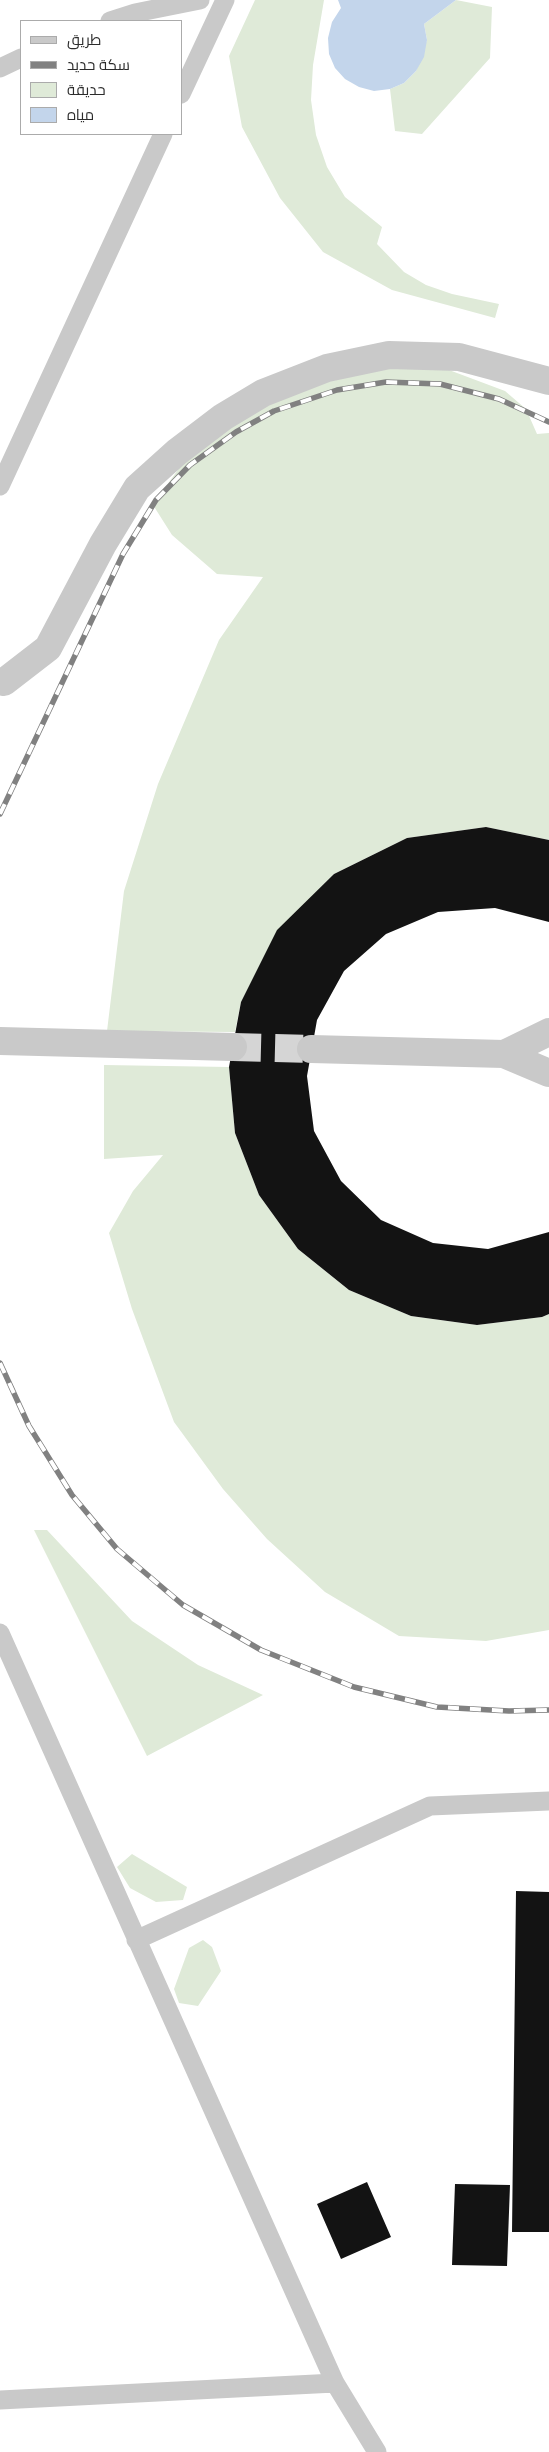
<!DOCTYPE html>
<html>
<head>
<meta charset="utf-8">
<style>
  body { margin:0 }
  #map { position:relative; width:549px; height:2452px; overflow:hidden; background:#fff; font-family:"Fira Sans Condensed",Cairo,sans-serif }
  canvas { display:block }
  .legend { position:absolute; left:20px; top:20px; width:162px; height:115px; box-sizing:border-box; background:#fff; border:1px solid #ababab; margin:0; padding:6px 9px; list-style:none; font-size:15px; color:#2c2c2c }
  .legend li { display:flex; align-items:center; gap:10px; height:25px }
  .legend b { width:25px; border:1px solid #ababab }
</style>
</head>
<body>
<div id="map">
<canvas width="549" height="2452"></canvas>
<ul class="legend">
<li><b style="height:6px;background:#c9c9c9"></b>طريق</li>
<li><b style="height:6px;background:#818181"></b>سكة حديد</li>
<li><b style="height:14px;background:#dfead8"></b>حديقة</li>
<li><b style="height:14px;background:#c3d5eb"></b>مياه</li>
</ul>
</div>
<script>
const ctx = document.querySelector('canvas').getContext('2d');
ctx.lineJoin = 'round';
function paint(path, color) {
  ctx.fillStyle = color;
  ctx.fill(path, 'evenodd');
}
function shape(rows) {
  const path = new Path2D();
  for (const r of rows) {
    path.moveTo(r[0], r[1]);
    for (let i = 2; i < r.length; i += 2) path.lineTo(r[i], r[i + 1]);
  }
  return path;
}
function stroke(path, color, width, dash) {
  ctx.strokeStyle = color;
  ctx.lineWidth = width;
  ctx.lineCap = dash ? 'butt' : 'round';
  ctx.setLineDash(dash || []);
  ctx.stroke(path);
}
paint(shape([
  [255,0,324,0,313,65,311,100,316,135,327,167,345,197,382,227,377,244,404,272,426,285,452,294,499,304,495,318,392,290,323,252,280,198,242,127,229,56],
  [456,0,492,7,490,58,422,134,395,131,390,89,404,83,416,71,427,40,424,24],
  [393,363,449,370,505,391,526,409,537,434,549,433,549,840,486,827,407,838,334,874,278,930,241,1002,235,1032,107,1031,124,891,158,784,219,640,263,577,217,574,172,535,153,505,189,454,293,385],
  [104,1065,229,1067,235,1133,259,1195,298,1249,349,1290,411,1316,477,1325,542,1317,549,1314,549,1630,486,1641,399,1636,325,1592,267,1539,223,1489,174,1422,132,1309,109,1233,133,1191,163,1155,104,1159],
  [34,1530,47,1530,132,1621,198,1665,263,1695,147,1756],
  [132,1854,187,1887,183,1900,156,1902,130,1888,117,1867],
  [203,1940,212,1947,221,1971,198,2006,179,2003,174,1989,189,1948]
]), '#dfead8');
paint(shape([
  [338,0,456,0,424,24,427,40,424,57,416,71,404,83,390,89,374,91,359,87,345,79,335,68,329,54,328,38,332,22,341,8]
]), '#c3d5eb');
paint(shape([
  [486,827,549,840,549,922,495,908,438,912,386,934,344,971,317,1020,307,1076,314,1131,341,1181,381,1220,433,1243,488,1249,549,1232,549,1314,542,1317,477,1325,411,1316,349,1290,298,1249,259,1195,235,1133,229,1067,241,1002,277,930,334,874,407,838],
  [516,1891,549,1892,549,2232,512,2232],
  [367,2182,391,2237,341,2259,317,2204],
  [455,2184,510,2185,507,2266,452,2265]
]), '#131313');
stroke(shape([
  [233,1047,311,1049]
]), '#d5d5d5', 28, [28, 14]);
stroke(shape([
  [110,21,135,13,200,0],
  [0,68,21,58],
  [181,94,225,0],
  [0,486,163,134],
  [0,1633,335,2383,377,2452],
  [136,1940,430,1806,549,1801],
  [0,2400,335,2383]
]), '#c9c9c9', 19);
stroke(shape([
  [4,682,48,648,103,544,137,488,177,452,223,417,263,393,327,368,389,355,459,357,549,381],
  [0,1041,233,1047],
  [311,1049,504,1054,549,1073],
  [504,1054,549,1032]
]), '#c9c9c9', 28);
const rail = shape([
  [0,814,123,554,156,500,190,465,236,432,274,411,337,390,386,382,440,384,499,399,549,422],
  [0,1363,29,1426,72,1495,117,1549,183,1605,261,1650,354,1687,437,1707,509,1711,549,1710]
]);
stroke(rail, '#818181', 5.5);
stroke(rail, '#fff', 4, [11]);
</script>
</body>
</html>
